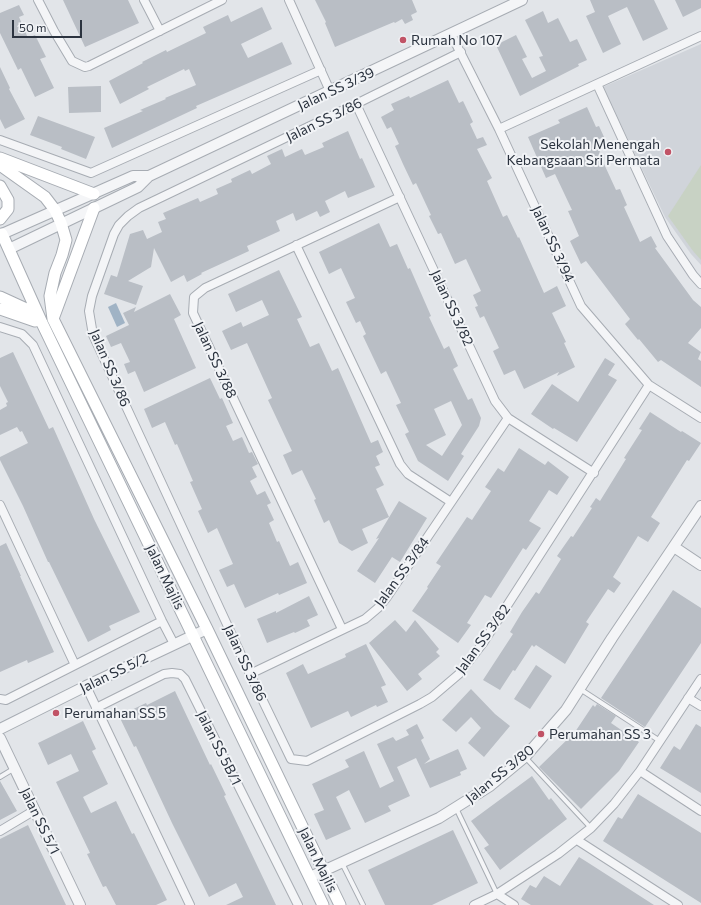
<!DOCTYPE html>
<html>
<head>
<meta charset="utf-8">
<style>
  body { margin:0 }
  #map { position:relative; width:701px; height:905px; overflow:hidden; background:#e2e5e9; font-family:Commissioner,sans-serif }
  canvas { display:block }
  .scale { position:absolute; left:12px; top:20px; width:70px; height:18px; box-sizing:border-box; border:2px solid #2b333f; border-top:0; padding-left:5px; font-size:12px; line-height:14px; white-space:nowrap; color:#2b333f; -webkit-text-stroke:3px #f1f3f6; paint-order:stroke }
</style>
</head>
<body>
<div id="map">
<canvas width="701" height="905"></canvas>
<div class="scale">50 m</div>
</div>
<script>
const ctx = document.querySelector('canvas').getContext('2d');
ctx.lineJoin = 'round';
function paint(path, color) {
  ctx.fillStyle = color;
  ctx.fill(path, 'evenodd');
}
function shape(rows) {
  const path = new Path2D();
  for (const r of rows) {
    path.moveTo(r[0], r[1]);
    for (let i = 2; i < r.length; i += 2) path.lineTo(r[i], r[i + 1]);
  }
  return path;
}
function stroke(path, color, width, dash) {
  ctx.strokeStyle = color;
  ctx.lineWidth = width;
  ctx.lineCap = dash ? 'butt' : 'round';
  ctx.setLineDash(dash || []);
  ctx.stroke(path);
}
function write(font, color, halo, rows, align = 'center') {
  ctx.font = font + ' Commissioner,sans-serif';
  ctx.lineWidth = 4;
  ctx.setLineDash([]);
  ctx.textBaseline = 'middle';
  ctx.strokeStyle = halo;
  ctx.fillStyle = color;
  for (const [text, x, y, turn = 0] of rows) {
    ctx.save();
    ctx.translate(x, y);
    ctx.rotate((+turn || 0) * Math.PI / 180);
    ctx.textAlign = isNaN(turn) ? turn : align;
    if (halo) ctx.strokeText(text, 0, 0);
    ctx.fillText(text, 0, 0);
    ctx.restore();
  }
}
paint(shape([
  [701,44,701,265,691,254,665,217,603,87]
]), '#d0d4da');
paint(shape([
  [701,165,701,260,693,251,668,216]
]), '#c8d2c4');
paint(shape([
  [116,303,125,323,117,327,108,307]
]), '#a0b3c5');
paint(shape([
  [63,0,128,0,139,23,85,47],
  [315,0,412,0,417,12,411,15,413,20,405,24,402,19,395,23,394,22,335,47,325,23,326,22],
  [590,0,654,0,668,29,643,41,627,7,608,16,621,44,603,53,586,16,595,12],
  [675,0,701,0,701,8,683,17],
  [19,5,24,15,19,17,28,38,35,35,46,57,40,59,54,88,35,97,21,68,18,70,0,33,0,13],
  [262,7,272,29,241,44,248,58,282,42,292,64,196,106,197,108,112,148,104,128,136,114,143,111,140,110,166,99,165,98,196,85,189,69,185,71,184,69,147,87,149,89,120,104,109,81,143,63,142,62,166,50,167,52,206,33,203,27,228,15,231,22],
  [543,11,548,23,558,18,570,42,577,39,587,60,578,64,579,66,520,96,496,45,516,35,527,57,522,59,532,78,546,71,539,57,543,56,525,20],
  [0,67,10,88,9,89,25,119,5,129,0,119],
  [448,80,459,103,463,101,473,122,470,124,477,139,483,137,487,145,477,149,492,178,487,181,503,217,507,215,518,238,519,237,544,293,557,286,566,306,552,313,566,342,564,343,575,367,557,376,559,372,524,389,515,370,504,375,493,351,499,348,484,316,480,318,475,307,478,306,473,295,481,291,466,259,455,264,441,233,438,234,429,216,431,215,416,183,413,185,403,164,395,146,399,144,391,127,387,129,381,117,394,110,391,104,409,96,410,98],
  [101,86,101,112,69,113,68,87],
  [587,107,596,127,599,126,604,137,595,141,600,152,599,153,616,190,620,189,627,205,624,207,640,242,651,236,657,247,655,248,693,300,701,307,701,328,688,343,701,352,698,359,701,361,701,387,661,360,658,362,639,339,638,340,625,324,630,319,586,261,581,264,570,241,579,236,568,211,572,210,555,174,546,178,528,137,560,123,558,120],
  [38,116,95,137,86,159,61,149,62,147,30,135],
  [348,131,360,159,362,158,375,187,348,198,345,191,325,201,330,212,320,217,317,211,296,221,293,213,276,221,280,231,247,246,249,251,201,273,202,274,187,282,184,275,171,282,154,248,151,267,128,281,143,286,136,305,104,294,111,275,117,277,130,234,143,230,147,239,162,232,158,222,166,219,163,213,198,198,200,202,218,194,216,189,232,182,231,179,250,170,252,174,271,164,267,156,282,149,285,157,302,149,305,155,324,147,322,143],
  [379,223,390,247,397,244,408,269,410,268,431,316,429,317,444,349,449,346,458,366,453,369,468,400,472,398,481,418,479,426,461,454,464,456,448,481,418,461,405,434,409,432,396,405,401,403,386,371,381,374,363,336,366,334,360,321,356,323,346,302,355,298,341,268,329,274,319,252],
  [451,401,462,425,442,456,426,445,446,435,434,409],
  [279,270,302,317,297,319,310,347,319,343,332,371,338,368,371,443,378,440,383,452,376,456,380,465,375,467,384,485,376,489,389,517,362,529,368,543,352,551,339,543,329,520,324,523,314,500,316,499,302,470,292,475,283,455,292,451,268,400,272,398,247,343,231,350,222,331,241,322,243,327,269,315,262,300,236,312,228,294],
  [170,294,181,315,174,319,196,368,144,392,135,371,128,374,124,364,130,362,121,343,111,347,106,336,129,325,123,313,136,307,134,312],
  [13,352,49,429,53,427,94,519,140,612,109,626,111,630,88,642,49,562,48,562,23,506,0,460,0,457,28,443,22,431,20,432,17,427,0,435,0,410,7,406,6,403,8,402,0,386,0,358],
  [605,358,615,364,608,375,617,380,577,442,554,428,553,429,531,414,552,384,578,402],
  [210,378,220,399,222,398,233,423,226,426,233,441,242,437,249,453,252,452,258,464,252,467,257,477,250,481,257,495,265,491,271,503,267,505,274,520,269,523,277,542,279,541,290,566,298,562,307,583,279,595,278,593,245,608,234,584,227,587,219,570,233,564,217,528,208,533,198,511,202,509,190,482,193,481,177,444,175,445,165,422,152,428,144,409],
  [650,412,681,432,682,431,701,443,689,461,687,460,651,517,660,523,648,542,638,536,613,577,621,583,614,593,608,589,586,622,589,624,565,664,536,645,534,647,532,645,515,671,513,670,500,690,483,680,513,634,510,632,522,612,536,592,539,594,561,559,557,556,571,536,573,537,592,508,590,507,596,498,600,501,626,459,624,458,642,430,639,429],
  [519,448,545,465,548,461,569,477,557,495,549,490,529,521,541,528,526,550,523,548,491,598,485,595,467,623,471,625,458,643,412,611,428,588,427,587,441,566,436,563,467,517,472,520,491,491,485,487,498,468,504,472],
  [399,501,427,518,400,562,392,557,375,583,357,571,379,538,376,539],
  [6,543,21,576,20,576,54,652,28,663,27,660,0,672,0,546],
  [673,590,701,608,701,643,645,727,601,698],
  [309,596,318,615,307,620,310,626,295,633,294,632,267,643,257,619,276,611,276,613],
  [395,620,406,632,415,620,439,649,436,652,440,656,418,674,422,679,407,691,369,643],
  [366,644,386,685,381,687,388,702,377,707,376,705,351,717,348,711,311,728,286,673,303,664,308,674,346,657,345,654],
  [536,665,552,676,530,709,514,699],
  [471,689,495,714,510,726,484,757,468,743,481,728,471,717,456,732,442,720],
  [175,691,210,765,211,764,226,795,224,796,276,905,226,905,243,897,236,883,209,897,172,823,136,746,134,747,119,716,146,703,147,705],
  [597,704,616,716,611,723,639,742,619,771,581,809,539,767,575,732,593,705,595,707],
  [83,721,96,749,92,751,108,784,83,797,91,813,116,801,132,834,134,833,167,900,156,905,116,905,106,886,103,887,87,854,90,853,56,782,79,771,71,754,48,765,38,743],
  [417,724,424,738,421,740,430,759,424,764,458,749,467,769,460,772,461,775,430,788,416,758,397,767,410,796,388,806,391,811,365,823,349,790,336,797,351,829,326,840,314,814,324,810,312,784,349,767,345,760,364,751,380,788,394,781,377,744,393,737,396,741,409,735,406,730],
  [696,724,701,727,701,793,660,768,674,746,680,750],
  [532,776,549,800,551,798,567,819,500,870,484,848,489,845,471,821],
  [0,781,17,811,0,820],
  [638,794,701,833,701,903,603,841,618,817,622,819],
  [28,825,66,905,0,905,0,839],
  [453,830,478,883,432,905,385,905,368,870],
  [579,857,587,862,654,905,531,905,521,899,530,885,536,888,544,876,560,886]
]), '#b9bec5');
const service = shape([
  [580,689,660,741],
  [525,757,591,828],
  [0,777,15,768],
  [456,808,497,894],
  [342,863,363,905]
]);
const minor = shape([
  [38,0,54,31,72,61,85,67,89,66,222,0],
  [144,0,160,31],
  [289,0,330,91],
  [451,34,499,129,581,306,649,385,701,418],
  [461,52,356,104,139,208,128,216,119,225,114,234,92,296,89,311,93,335,250,674,291,759,307,761,420,704,432,697,459,674,483,643,649,385],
  [597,84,667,236,693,275,701,284],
  [356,104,495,401,508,418,594,473],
  [499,129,701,36],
  [0,140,91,173,321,70],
  [296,245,400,464,408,474,451,502],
  [0,327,22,334,33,345,162,621,174,644],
  [0,505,75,665],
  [342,629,193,313,194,297,205,288,400,197],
  [250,674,365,619,378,608,387,597,508,418],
  [86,686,190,905],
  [688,698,701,706],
  [0,699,6,700,162,621],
  [96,708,164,674,172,673,180,674,185,679,298,905],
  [640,771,701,811],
  [0,831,35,810],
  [577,840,678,905],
  [497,894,514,905],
  [474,905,497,894,558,854,591,828,614,804,640,771,701,679]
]);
const tertiary = shape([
  [2,234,133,176,149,176],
  [9,249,138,187,149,176,522,0],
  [674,547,701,565],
  [0,729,86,686,207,629],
  [0,738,80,905],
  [310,877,439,818,490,786,525,757,566,710,612,638,701,506]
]);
const secondary = shape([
  [0,158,94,194],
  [0,165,45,197,55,210,61,223,66,240,62,255,55,273,50,296,53,319,207,629,340,905],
  [0,186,8,200,8,209,0,219],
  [0,235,2,234,42,323,323,905],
  [0,297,24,308,38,320],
  [0,309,35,321],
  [54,316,94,208]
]);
stroke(service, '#a7acb3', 6);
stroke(minor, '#a7acb3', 10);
stroke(tertiary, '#a7acb3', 12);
stroke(secondary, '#a7acb3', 13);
stroke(service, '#f4f5f7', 4);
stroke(minor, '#f4f5f7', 8);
stroke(tertiary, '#f4f5f7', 10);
stroke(secondary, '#fff', 11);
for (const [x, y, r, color] of [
  [403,40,4,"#c15366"],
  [668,152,4,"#c15366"],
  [56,713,4,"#c15366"],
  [541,734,4,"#c15366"]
]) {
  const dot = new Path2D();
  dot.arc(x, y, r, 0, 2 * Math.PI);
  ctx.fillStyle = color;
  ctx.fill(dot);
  stroke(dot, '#f1f3f6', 1.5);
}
write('14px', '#2b333f', '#f1f3f6', [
  ["Rumah No 107",411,40],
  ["Sekolah Menengah",660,144,"right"],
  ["Kebangsaan Sri Permata",660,160,"right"],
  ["Perumahan SS 5",64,713],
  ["Perumahan SS 3",549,734]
], 'left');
write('14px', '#2b333f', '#f1f3f6', [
  ["Jalan SS 3/39",336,89,-25],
  ["Jalan SS 3/86",324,120,-26],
  ["Jalan SS 3/94",553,244,65],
  ["Jalan SS 3/82",452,308,65],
  ["Jalan SS 3/88",215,360,65],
  ["Jalan SS 3/86",110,368,67],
  ["Jalan SS 3/84",402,572,-54],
  ["Jalan Majlis",165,577,64],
  ["Jalan SS 3/82",483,639,-54],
  ["Jalan SS 3/86",245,663,65],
  ["Jalan SS 5/2",114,673,-26],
  ["Jalan SS 5B/1",219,748,63],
  ["Jalan SS 3/80",500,774,-39],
  ["Jalan SS 5/1",40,821,64],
  ["Jalan Majlis",318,860,64]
]);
</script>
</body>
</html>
